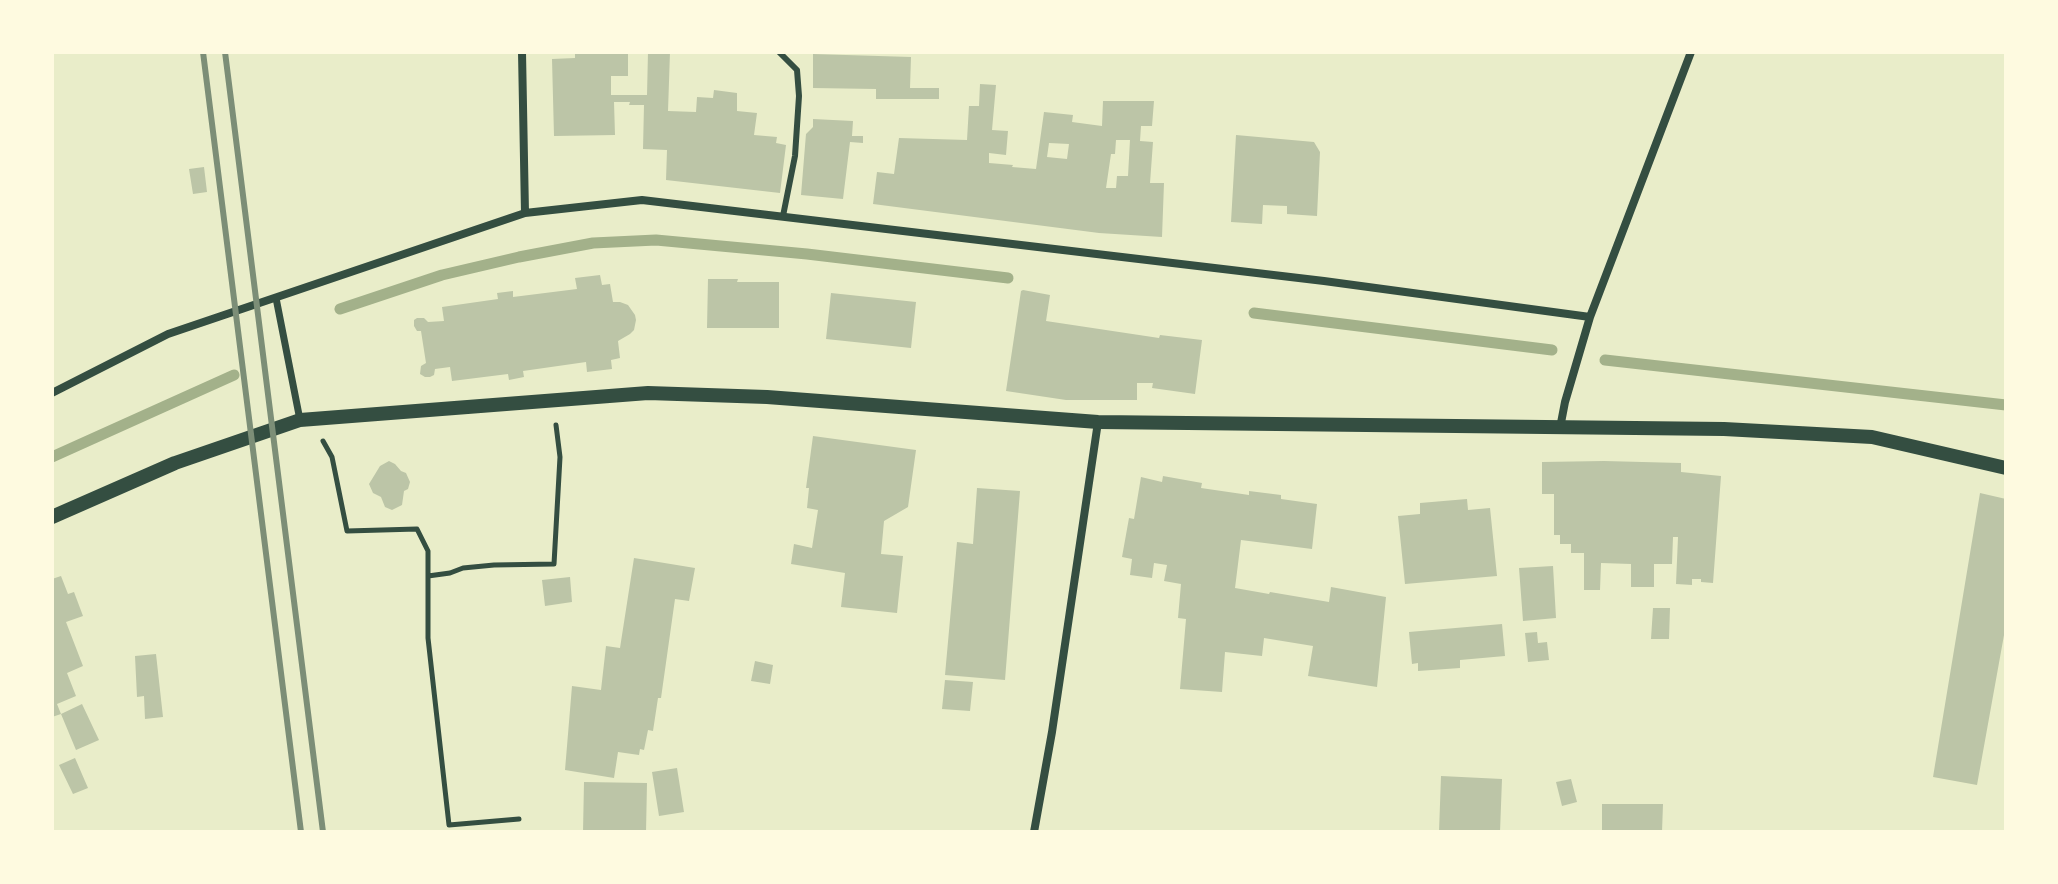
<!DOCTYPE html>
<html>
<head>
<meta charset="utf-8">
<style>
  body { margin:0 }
  #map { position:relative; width:2058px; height:884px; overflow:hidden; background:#e9edc9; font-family:"DM Sans",sans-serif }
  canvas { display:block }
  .frame { position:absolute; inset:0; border:54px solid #fefae0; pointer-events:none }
</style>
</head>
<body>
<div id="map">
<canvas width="2058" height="884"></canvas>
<div class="frame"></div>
</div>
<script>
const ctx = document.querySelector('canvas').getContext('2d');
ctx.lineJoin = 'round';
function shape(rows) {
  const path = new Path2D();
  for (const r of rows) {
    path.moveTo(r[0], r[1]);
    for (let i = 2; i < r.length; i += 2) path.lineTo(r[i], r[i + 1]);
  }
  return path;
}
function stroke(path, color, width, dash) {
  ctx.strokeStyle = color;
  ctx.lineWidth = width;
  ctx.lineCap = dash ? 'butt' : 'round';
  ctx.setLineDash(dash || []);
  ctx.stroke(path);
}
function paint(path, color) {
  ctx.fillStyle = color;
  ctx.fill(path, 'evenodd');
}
stroke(shape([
  [340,309,442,275,519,257,593,243,656,240,807,254,1008,278],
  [1254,313,1552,350],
  [1605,360,2006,405],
  [52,457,234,375]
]), '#a3b18a', 11);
paint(shape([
  [575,52,628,52,628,76,611,76,611,95,647,95,648,52,670,52,668,111,696,112,697,97,713,98,714,90,737,93,737,111,757,113,754,135,777,137,776,143,786,145,780,193,666,180,667,150,643,149,644,105,629,105,630,102,614,102,615,135,554,136,552,59,575,58],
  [813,54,911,57,910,88,939,88,939,99,876,99,876,89,813,88],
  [980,84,996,85,992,130,1008,131,1006,155,989,153,989,163,1013,165,1012,167,1036,169,1044,112,1073,115,1072,122,1102,126,1103,101,1154,101,1152,126,1141,126,1140,141,1153,142,1150,183,1164,183,1162,237,1099,233,873,204,877,172,894,174,899,138,967,140,969,106,979,106],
  [1116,140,1130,140,1128,176,1117,176,1116,188,1106,188,1111,154,1115,154],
  [1049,143,1069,144,1067,159,1047,157],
  [813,119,853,121,852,136,863,136,863,143,850,142,843,199,801,195,806,134,813,127],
  [1236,135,1314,142,1320,152,1317,216,1287,214,1287,206,1263,205,1262,224,1231,222],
  [204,167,207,192,193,194,189,169],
  [600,275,602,285,610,284,613,302,620,302,628,305,635,315,636,320,634,330,630,334,618,341,620,358,611,360,612,369,587,372,586,362,523,371,524,377,509,380,508,374,452,381,450,367,435,369,434,375,430,377,425,377,420,374,421,366,426,363,421,331,417,331,414,326,414,320,417,318,424,318,428,322,444,321,442,307,498,299,497,293,513,291,513,297,577,289,575,278],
  [708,279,738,279,737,282,779,282,779,328,707,328],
  [1023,290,1050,295,1046,321,1159,338,1160,335,1202,340,1195,394,1152,388,1153,383,1137,383,1137,400,1066,400,1006,391,1021,291],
  [831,293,916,302,911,348,826,339],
  [813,436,916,450,908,507,884,521,881,554,903,556,897,613,841,607,845,573,791,564,794,544,812,548,818,510,807,508,809,488,806,488],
  [389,461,395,464,401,471,406,473,410,482,408,489,404,491,402,505,392,510,385,507,381,497,373,493,369,484,380,466],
  [1604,461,1681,463,1681,472,1721,476,1713,583,1701,582,1701,579,1692,579,1692,585,1676,584,1678,537,1673,537,1672,564,1654,564,1654,587,1631,587,1631,564,1601,563,1600,590,1584,590,1584,553,1571,553,1571,544,1560,544,1560,535,1554,535,1554,494,1542,494,1542,462],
  [1163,476,1202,483,1201,488,1249,495,1249,491,1281,495,1281,499,1317,504,1312,549,1241,540,1235,588,1269,594,1270,592,1329,602,1331,587,1386,597,1377,687,1308,676,1313,646,1264,638,1262,656,1225,652,1222,692,1180,689,1186,619,1178,618,1181,584,1164,581,1167,565,1154,563,1152,578,1130,575,1132,559,1122,557,1129,518,1134,519,1141,477,1162,482],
  [977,488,1020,491,1005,680,945,675,957,542,973,544],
  [1980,493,2006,499,2006,624,1977,785,1933,777],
  [1467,499,1468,510,1490,508,1497,576,1405,584,1398,516,1420,514,1420,503],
  [634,558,695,568,689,601,675,599,661,698,658,698,653,731,648,730,644,750,640,749,639,755,618,752,614,778,565,770,572,686,601,690,606,646,620,648],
  [1553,566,1556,618,1523,621,1519,568],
  [61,576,68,594,74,592,83,616,66,622,83,666,67,673,76,696,57,704,61,714,52,717,52,579],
  [570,577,572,602,545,606,542,580],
  [1653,608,1670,608,1669,639,1651,639],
  [1502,624,1505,656,1460,660,1460,668,1418,671,1418,663,1412,664,1409,632],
  [1537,632,1538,643,1547,642,1549,660,1528,662,1525,633],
  [156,654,163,717,145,719,144,696,137,697,135,656],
  [755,661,773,665,770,684,751,681],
  [945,680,973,682,970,711,942,709],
  [82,704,99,740,76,750,61,714],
  [75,758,88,788,73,794,59,765],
  [677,768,684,812,659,816,652,772],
  [1441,776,1502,779,1500,832,1439,832],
  [1571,779,1577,802,1562,806,1556,782],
  [584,782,647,783,646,832,583,832],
  [1602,804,1663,804,1662,832,1602,832]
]), '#bcc5a7');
stroke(shape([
  [323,441,332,457,347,531,417,529,428,551,428,638,449,825,519,819],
  [428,576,450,573,463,568,494,565,554,564,560,457,556,425]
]), '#344e41', 5);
stroke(shape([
  [779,52,797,70,799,96,795,156,783,216]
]), '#344e41', 6);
stroke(shape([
  [276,298,300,420]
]), '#344e41', 7);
stroke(shape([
  [522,52,525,213],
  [52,393,168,334,525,213,642,200,1324,281,1590,317],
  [1560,428,1565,402,1590,317,1691,52],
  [1034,832,1052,732,1098,422]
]), '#344e41', 8);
stroke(shape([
  [52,517,175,463,300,420,648,393,767,397,1098,422,1724,429,1872,437,2006,468]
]), '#344e41', 14);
stroke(shape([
  [203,52,301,832],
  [225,52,323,832]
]), '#7c8e77', 6);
</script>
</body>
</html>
